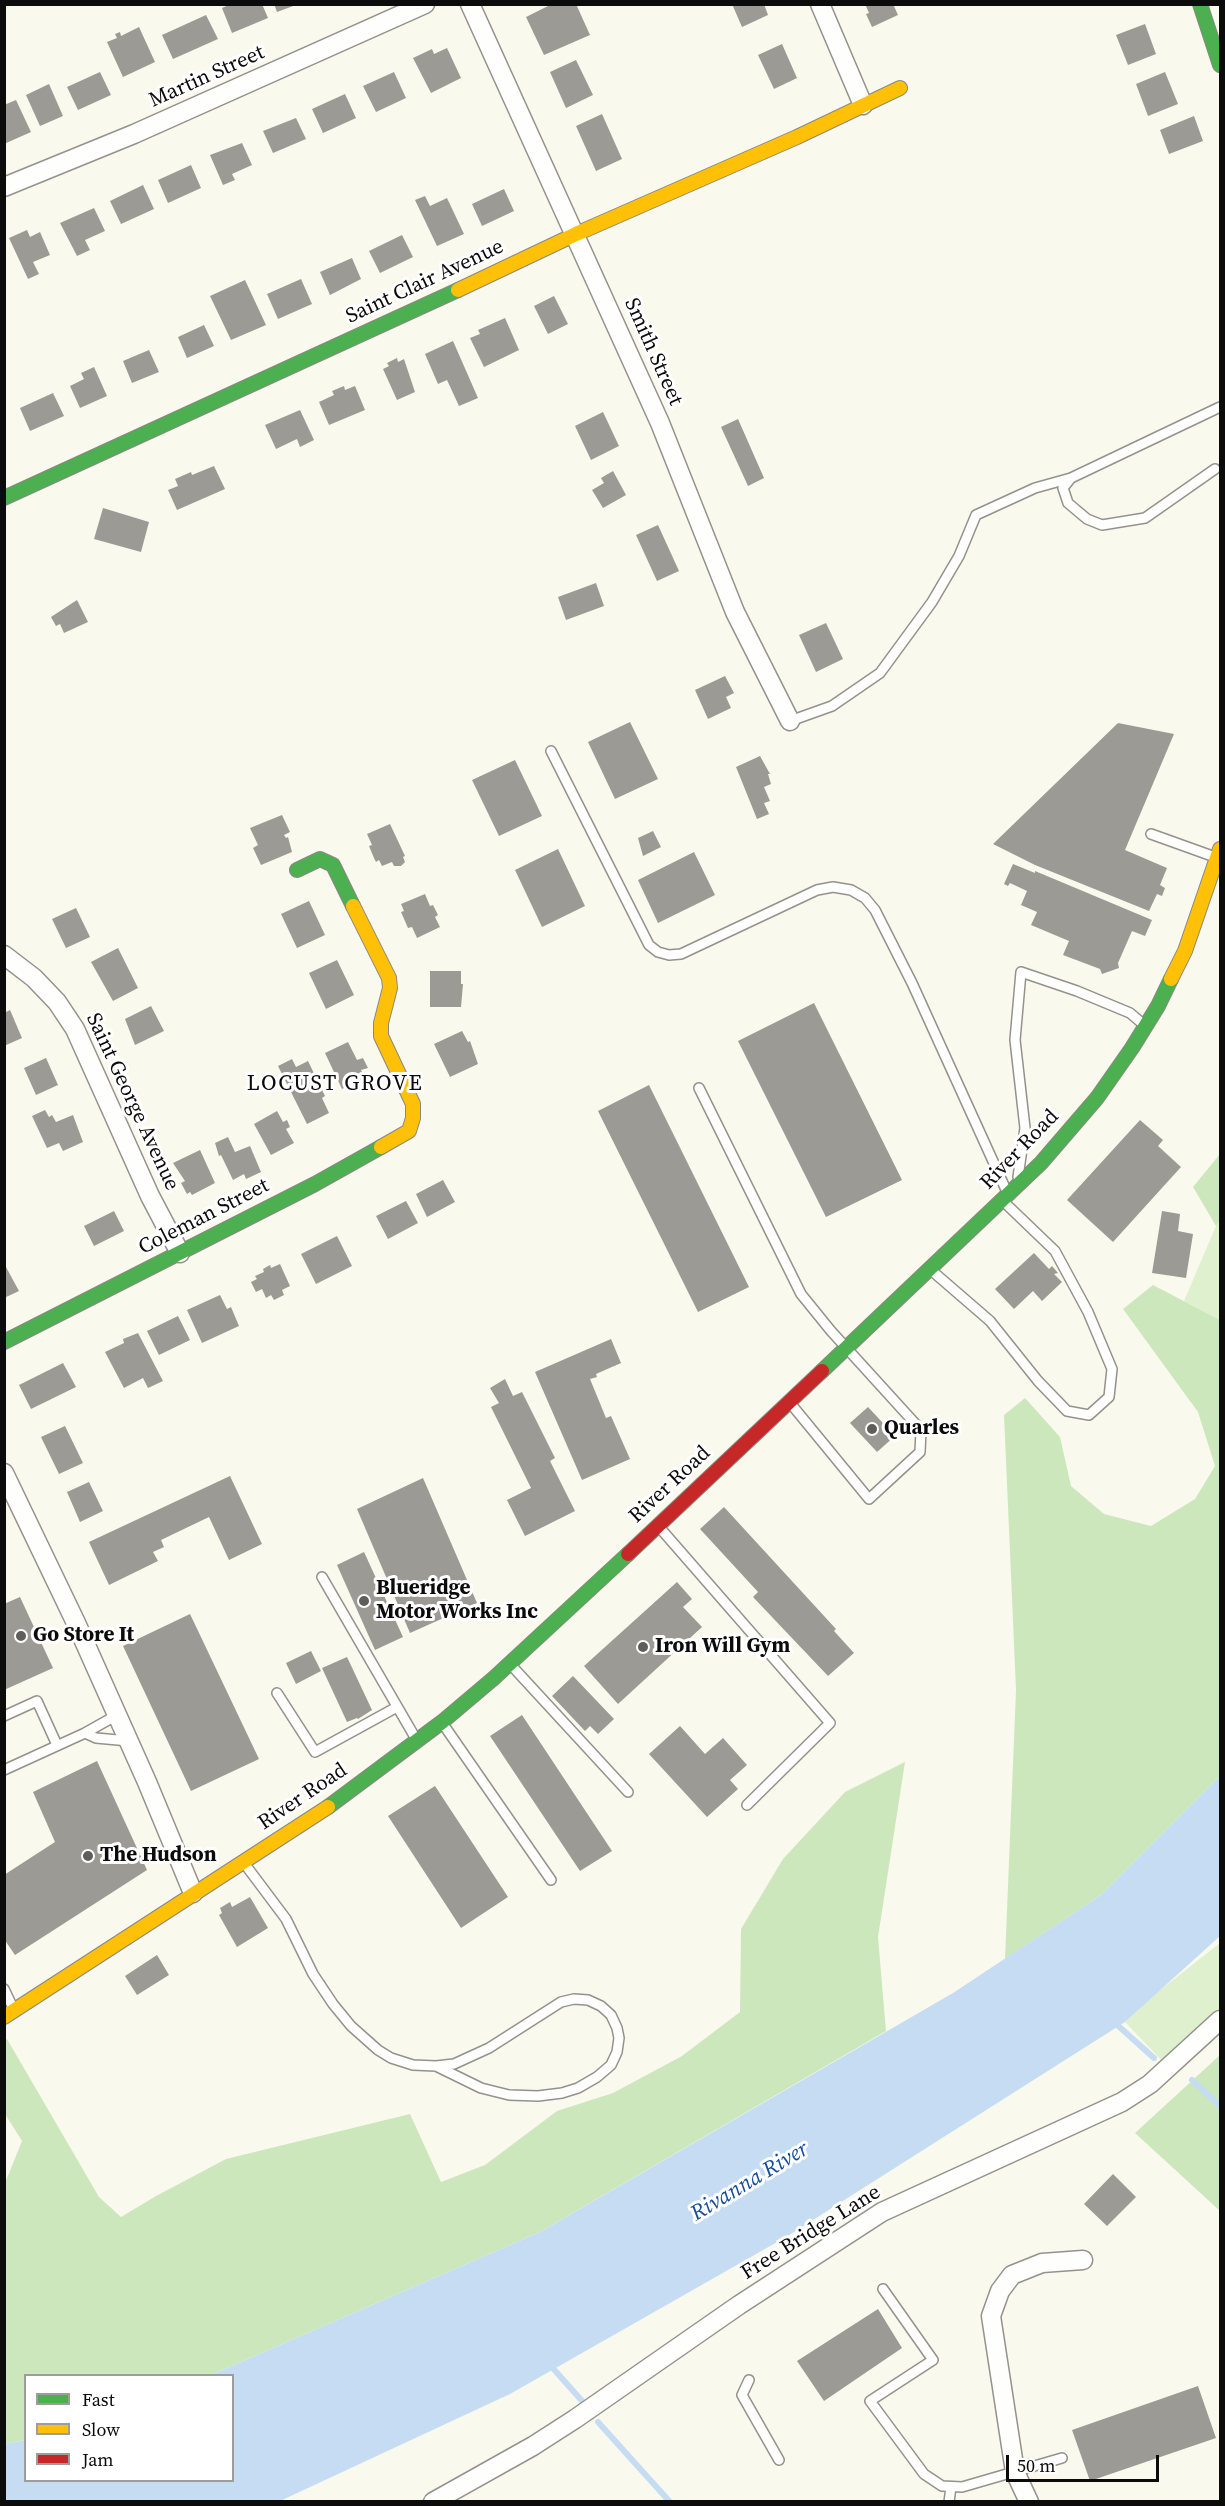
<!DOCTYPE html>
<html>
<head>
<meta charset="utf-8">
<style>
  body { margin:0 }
  #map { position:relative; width:1225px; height:2506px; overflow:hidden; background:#faf9ee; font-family:"Source Serif 4",serif }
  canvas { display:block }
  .frame { position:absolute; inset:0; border:6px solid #0b0b0b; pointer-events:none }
  .legend { position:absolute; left:24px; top:2374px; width:210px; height:108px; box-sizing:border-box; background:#fff; border:2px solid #9d9d9d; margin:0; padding:8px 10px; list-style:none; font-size:18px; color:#0b0b0b }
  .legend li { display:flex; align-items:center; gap:12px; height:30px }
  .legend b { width:30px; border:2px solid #9d9d9d }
  .scale { position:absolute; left:1006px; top:2455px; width:153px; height:27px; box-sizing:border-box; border:3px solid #0b0b0b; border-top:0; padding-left:8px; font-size:18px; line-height:21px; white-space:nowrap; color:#0b0b0b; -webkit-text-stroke:4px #fff; paint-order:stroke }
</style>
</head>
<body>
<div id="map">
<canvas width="1225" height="2506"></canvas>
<div class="frame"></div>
<ul class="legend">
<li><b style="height:8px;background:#4caf50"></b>Fast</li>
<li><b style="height:8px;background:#ffc107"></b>Slow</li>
<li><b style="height:8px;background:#c62828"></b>Jam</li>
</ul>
<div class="scale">50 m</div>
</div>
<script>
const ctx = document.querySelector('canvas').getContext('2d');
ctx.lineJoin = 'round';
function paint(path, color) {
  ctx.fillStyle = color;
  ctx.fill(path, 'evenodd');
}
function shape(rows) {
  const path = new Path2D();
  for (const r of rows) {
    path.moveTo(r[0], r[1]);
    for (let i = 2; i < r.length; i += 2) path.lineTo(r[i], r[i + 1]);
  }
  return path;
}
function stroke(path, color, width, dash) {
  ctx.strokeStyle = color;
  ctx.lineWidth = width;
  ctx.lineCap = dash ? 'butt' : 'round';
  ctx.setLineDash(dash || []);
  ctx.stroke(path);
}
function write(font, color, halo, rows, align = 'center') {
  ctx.font = font + ' "Source Serif 4",serif';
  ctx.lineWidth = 6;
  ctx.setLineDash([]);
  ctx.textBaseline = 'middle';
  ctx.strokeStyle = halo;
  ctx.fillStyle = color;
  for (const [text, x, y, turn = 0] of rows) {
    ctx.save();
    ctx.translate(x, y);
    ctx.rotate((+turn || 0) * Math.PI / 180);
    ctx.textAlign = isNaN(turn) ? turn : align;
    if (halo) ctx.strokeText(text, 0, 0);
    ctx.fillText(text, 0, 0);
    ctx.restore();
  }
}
paint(shape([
  [1220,1220,1220,1320,1184,1301,1216,1226],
  [1220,1943,1220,2022,1169,2068,1125,2022,1154,1995]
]), '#def0ce');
paint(shape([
  [1220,1154,1220,1220,1216,1226,1193,1187],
  [1153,1285,1220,1320,1220,1776,1101,1895,1005,1959,1016,1690,1004,1415,1025,1398,1060,1437,1071,1486,1104,1514,1151,1526,1195,1499,1215,1466,1198,1412,1123,1309],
  [905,1762,878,1937,886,2031,540,2232,211,2375,26,2376,25,2440,5,2444,5,2183,22,2141,5,2114,5,2041,7,2039,99,2197,121,2217,156,2196,226,2159,410,2114,441,2182,485,2165,557,2111,613,2093,682,2056,740,2012,741,1929,783,1859,845,1792],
  [1220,2055,1220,2211,1135,2133]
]), '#cde7bc');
paint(shape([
  [1220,1776,1220,1936,1125,2022,786,2237,510,2394,280,2501,5,2501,5,2444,25,2440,26,2480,232,2480,232,2376,211,2375,540,2232,953,1993,1101,1895]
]), '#c5dcf3');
stroke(shape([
  [1114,2022,1154,2058],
  [1192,2080,1220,2106],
  [550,2365,583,2402],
  [598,2422,670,2502]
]), '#c5dcf3', 6);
paint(shape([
  [231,4,262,4,268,18,232,33,222,8],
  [274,4,296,4,296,5,277,12],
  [552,4,576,4,590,35,544,55,526,17],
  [732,4,764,4,768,15,742,27],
  [865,4,893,4,898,15,872,27,866,14,869,13],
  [206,15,218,39,173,59,162,35],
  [1145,24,1156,54,1128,65,1116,35],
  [139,27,155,62,123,77,107,42,117,38,115,34,120,32,121,36],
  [782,44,797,78,774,89,758,55],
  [447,48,461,78,431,93,413,58,432,49,434,54],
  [576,60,593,95,566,108,550,72],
  [100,72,111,95,78,110,67,87],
  [394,72,406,98,376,112,363,86],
  [1165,72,1178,104,1148,116,1136,84],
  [49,84,63,116,40,126,26,95],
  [345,94,356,118,323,133,312,109],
  [16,100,31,132,4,144,4,105],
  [602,114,622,159,596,171,576,126],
  [1194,116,1203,141,1169,154,1160,130],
  [296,118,306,139,273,153,263,131],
  [242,143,252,165,232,174,235,180,223,185,210,155],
  [191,165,201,188,168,203,158,180],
  [143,185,154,209,121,224,110,201],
  [504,189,514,211,482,226,472,204],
  [425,196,430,206,447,198,464,234,437,246,415,200],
  [94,208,105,231,85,240,90,250,77,256,60,223],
  [27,230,30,237,40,232,50,255,33,262,39,274,28,279,9,238],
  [402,235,413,257,380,273,369,251],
  [352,258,361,279,330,295,320,272],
  [301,279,312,304,278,319,267,294],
  [245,280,266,325,231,340,210,296],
  [554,296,568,324,548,334,534,306],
  [505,318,519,350,484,367,470,338,480,334,478,330],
  [204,325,214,346,187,358,178,337],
  [453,341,478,398,459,406,447,380,438,384,425,354],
  [149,350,159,372,132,383,123,361],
  [397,358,398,362,404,359,415,392,397,400,383,369,389,366,387,363],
  [94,367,107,396,80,408,70,386,84,379,81,373],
  [344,386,345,390,355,386,365,410,329,425,319,402,334,395,332,391],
  [53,393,64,416,30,431,20,408],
  [300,410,314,440,300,447,297,439,276,449,265,425],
  [603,412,619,446,591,460,575,426],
  [738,419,764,478,748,486,721,427],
  [214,466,225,489,177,510,168,490,178,486,175,479,191,472,192,475],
  [613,471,626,495,603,508,592,490,604,483,601,478],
  [103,508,149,522,141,552,94,539],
  [658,525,679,571,657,581,636,535],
  [596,583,604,606,566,620,558,597],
  [77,600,88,622,64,633,60,624,56,626,51,617],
  [826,623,843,659,816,672,799,635],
  [725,676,734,693,726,697,731,708,708,719,695,690],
  [630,722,658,779,615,799,588,742],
  [1118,723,1174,734,1125,850,1167,868,1160,885,1165,888,1162,896,1157,894,1149,911,1035,865,993,844],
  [760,756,770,774,768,774,771,784,764,787,770,801,764,803,769,814,757,819,736,767],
  [515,760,542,816,499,836,472,780],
  [282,815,290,832,284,835,286,838,288,837,292,852,261,865,253,848,258,845,250,828],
  [390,824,405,856,403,857,405,862,401,866,394,866,392,862,382,866,379,860,376,862,374,858,369,846,372,845,367,834],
  [653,831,661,847,643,856,638,838],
  [558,849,585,906,542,927,515,870],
  [694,852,715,895,658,923,638,880],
  [1013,864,1035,873,1035,871,1152,920,1145,936,1132,931,1118,963,1119,968,1102,974,1100,969,1063,955,1069,941,1031,925,1037,912,1021,905,1027,891,1010,883,1008,886,1004,884],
  [425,894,430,906,433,905,438,915,435,917,440,927,417,938,412,927,408,928,401,912,404,911,401,904],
  [309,901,325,935,297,948,281,914],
  [76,908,90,937,66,948,52,919],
  [118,948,138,988,113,1001,91,962],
  [337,960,354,995,326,1009,309,973],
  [430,971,461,971,461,984,463,984,461,1007,430,1007],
  [814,1003,902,1180,826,1217,738,1041],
  [151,1006,164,1031,135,1045,125,1019],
  [10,1010,22,1038,4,1046,4,1013],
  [462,1031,468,1042,470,1041,478,1064,450,1077,434,1044],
  [348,1042,357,1060,363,1058,368,1068,361,1070,365,1078,342,1089,325,1053],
  [46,1058,58,1085,36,1095,24,1068],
  [292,1059,296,1067,308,1061,325,1096,322,1098,329,1113,307,1124,278,1066],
  [649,1085,749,1287,698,1312,598,1111],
  [45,1110,49,1117,52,1115,56,1122,73,1115,83,1142,63,1151,59,1143,47,1148,32,1116],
  [277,1111,283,1122,287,1120,290,1127,286,1129,294,1143,271,1155,254,1124],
  [1140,1120,1163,1140,1158,1146,1181,1167,1113,1242,1067,1200],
  [228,1137,235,1152,250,1146,261,1172,246,1179,244,1174,233,1180,221,1155,219,1156,215,1143],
  [200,1150,215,1183,192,1195,190,1192,187,1194,181,1183,185,1181,173,1163],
  [443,1180,455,1202,427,1217,416,1194],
  [406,1201,418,1223,388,1239,376,1216],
  [114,1211,124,1231,94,1246,84,1226],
  [1162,1211,1180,1214,1178,1231,1193,1234,1186,1278,1152,1273],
  [337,1236,352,1266,316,1284,301,1254],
  [1034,1253,1049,1269,1052,1266,1058,1273,1054,1274,1062,1282,1042,1301,1033,1291,1014,1309,995,1289],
  [280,1264,290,1286,282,1290,284,1295,274,1300,271,1295,266,1298,262,1289,256,1292,251,1282,257,1279,255,1276,264,1272,263,1269,270,1265,271,1268],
  [6,1267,19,1291,4,1298,4,1268],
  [220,1295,227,1309,231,1307,239,1326,202,1343,187,1310],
  [178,1316,190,1340,159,1355,147,1331],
  [138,1333,163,1381,148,1388,143,1378,124,1388,105,1352,124,1343,123,1339],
  [611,1339,621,1363,596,1374,597,1377,590,1379,606,1418,611,1416,630,1459,582,1480,535,1372],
  [63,1363,76,1387,31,1409,19,1385],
  [505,1379,513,1396,522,1392,555,1458,550,1461,575,1511,525,1536,507,1500,531,1488,491,1407,499,1403,490,1388],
  [868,1407,895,1436,877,1452,850,1423],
  [65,1426,83,1463,59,1474,41,1437],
  [230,1476,262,1544,229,1560,209,1517,161,1540,164,1547,153,1552,158,1561,109,1585,89,1542],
  [423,1478,477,1603,410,1633,357,1509],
  [89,1482,103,1511,80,1522,67,1492],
  [724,1507,836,1629,834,1631,854,1653,828,1676,753,1597,758,1592,700,1529],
  [364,1552,403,1637,375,1650,337,1565],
  [677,1582,692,1599,683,1607,702,1627,618,1704,584,1666],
  [20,1597,53,1668,4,1690,4,1604],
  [190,1614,259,1759,191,1791,123,1646],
  [311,1651,321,1671,296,1684,286,1663],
  [347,1657,372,1710,358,1719,357,1718,347,1722,322,1668],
  [573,1676,614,1719,598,1734,590,1726,585,1731,552,1696],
  [522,1715,612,1851,580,1871,490,1736],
  [680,1726,705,1754,723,1738,747,1765,730,1780,738,1789,707,1817,649,1754],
  [97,1761,147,1870,15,1955,4,1939,4,1875,55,1842,33,1792],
  [435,1786,508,1897,461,1928,388,1816],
  [250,1897,268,1928,237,1947,219,1915,222,1913,220,1908,230,1902,232,1907],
  [157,1955,169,1975,137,1995,125,1976],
  [1113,2174,1136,2197,1107,2226,1084,2204],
  [878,2309,902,2348,824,2401,797,2361],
  [1198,2386,1216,2438,1090,2481,1072,2430]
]), '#9c9a94');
const lane = shape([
  [1215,469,1145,518,1102,525,1087,519,1068,503,1063,488,1071,478,1220,407],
  [790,721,832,706,880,673,932,602,959,556,976,515,1035,488,1071,478],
  [551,751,649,945,658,952,669,955,681,954,817,890,833,887,851,890,865,898,875,910,912,983,1007,1192],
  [1151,834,1215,857],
  [699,1088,801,1294,831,1331,921,1430,920,1452,869,1499,791,1404],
  [1018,1177,1025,1128,1015,1040,1021,972,1077,991,1130,1013,1143,1024],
  [931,1270,990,1321,1038,1381,1067,1411,1089,1415,1109,1397,1112,1369,1088,1312,1055,1251,1004,1202],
  [660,1528,830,1723,747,1805],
  [322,1577,416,1739],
  [511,1665,628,1792],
  [277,1693,315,1752,397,1707],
  [4,1716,37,1701,57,1745],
  [443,1724,551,1880],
  [85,1733,96,1738,129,1741],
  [4,1770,85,1733,117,1715],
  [244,1863,286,1919,313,1974,333,2004,351,2026,378,2050,391,2058,413,2065,436,2066],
  [4,1989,13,2008],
  [574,1999,588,2000,601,2006,611,2015,617,2028,619,2038,617,2052,611,2065,597,2077,578,2088,562,2093,538,2096,509,2095,481,2088,436,2066,454,2064,489,2048,561,2002,574,1999],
  [883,2289,933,2360,870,2401,924,2474,942,2486,962,2487,1062,2458],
  [749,2380,742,2395,779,2460],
  [949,2502,951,2487]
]);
const street = shape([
  [470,4,660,423,735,612,790,721],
  [820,4,863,105],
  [4,187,134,134,425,4],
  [4,955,34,978,57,1002,75,1029,150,1196,180,1253],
  [4,1473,76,1623,147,1782,193,1893],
  [433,2502,533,2446,575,2419,739,2305,882,2212,1122,2102,1150,2084,1220,2020],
  [1029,2502,1015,2472,991,2316,1000,2291,1012,2275,1042,2263,1083,2260]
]);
const fast = shape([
  [1200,4,1220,65],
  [4,498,458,290],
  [297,870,320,859,333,865,353,906],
  [4,1342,315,1184,381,1147],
  [822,1371,1041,1163,1097,1098,1132,1048,1158,1006,1171,979],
  [328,1807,442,1722,494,1678,628,1554]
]);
const slow = shape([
  [458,290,576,234,797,137,900,88],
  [353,906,389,978,390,988,381,1023,381,1036,413,1104,413,1118,409,1131,381,1147],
  [1171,979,1185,951,1220,849],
  [4,2017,328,1807]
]);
const jam = shape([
  [628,1554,822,1371]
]);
stroke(lane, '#93928d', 12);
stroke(street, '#93928d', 21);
stroke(fast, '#898984', 16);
stroke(slow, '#898984', 16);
stroke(jam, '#898984', 16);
stroke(lane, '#fefefc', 9);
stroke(street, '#fefefc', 18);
stroke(fast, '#4caf50', 14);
stroke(slow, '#ffc107', 14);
stroke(jam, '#c62828', 14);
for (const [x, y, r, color] of [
  [872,1429,6,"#5f5e5a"],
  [364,1601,6,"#5f5e5a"],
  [21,1636,6,"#5f5e5a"],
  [643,1647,6,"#5f5e5a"],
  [88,1856,6,"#5f5e5a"]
]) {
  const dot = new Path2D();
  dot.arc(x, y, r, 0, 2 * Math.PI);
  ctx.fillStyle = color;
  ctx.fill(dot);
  stroke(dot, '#fff', 2);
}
write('21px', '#0b0b0b', '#fff', [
  ["Martin Street",207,77,-24],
  ["Saint Clair Avenue",425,282,-25],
  ["Smith Street",653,352,66],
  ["Saint George Avenue",132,1102,65],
  ["River Road",1020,1150,-46],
  ["Coleman Street",204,1217,-27],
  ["River Road",670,1485,-43],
  ["River Road",303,1797,-34],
  ["Free Bridge Lane",811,2233,-32]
]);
write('bold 21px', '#0b0b0b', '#fff', [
  ["Quarles",884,1429],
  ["Blueridge",376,1589],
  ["Motor Works Inc",376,1613],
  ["Go Store It",33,1636],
  ["Iron Will Gym",655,1647],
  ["The Hudson",100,1856]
], 'left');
ctx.letterSpacing = '1.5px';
write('22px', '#0b0b0b', '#fff', [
  ["LOCUST GROVE",335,1084]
]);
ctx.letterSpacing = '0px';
write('italic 22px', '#164c9a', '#fff', [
  ["Rivanna River",750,2182,-31]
]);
</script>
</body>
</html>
